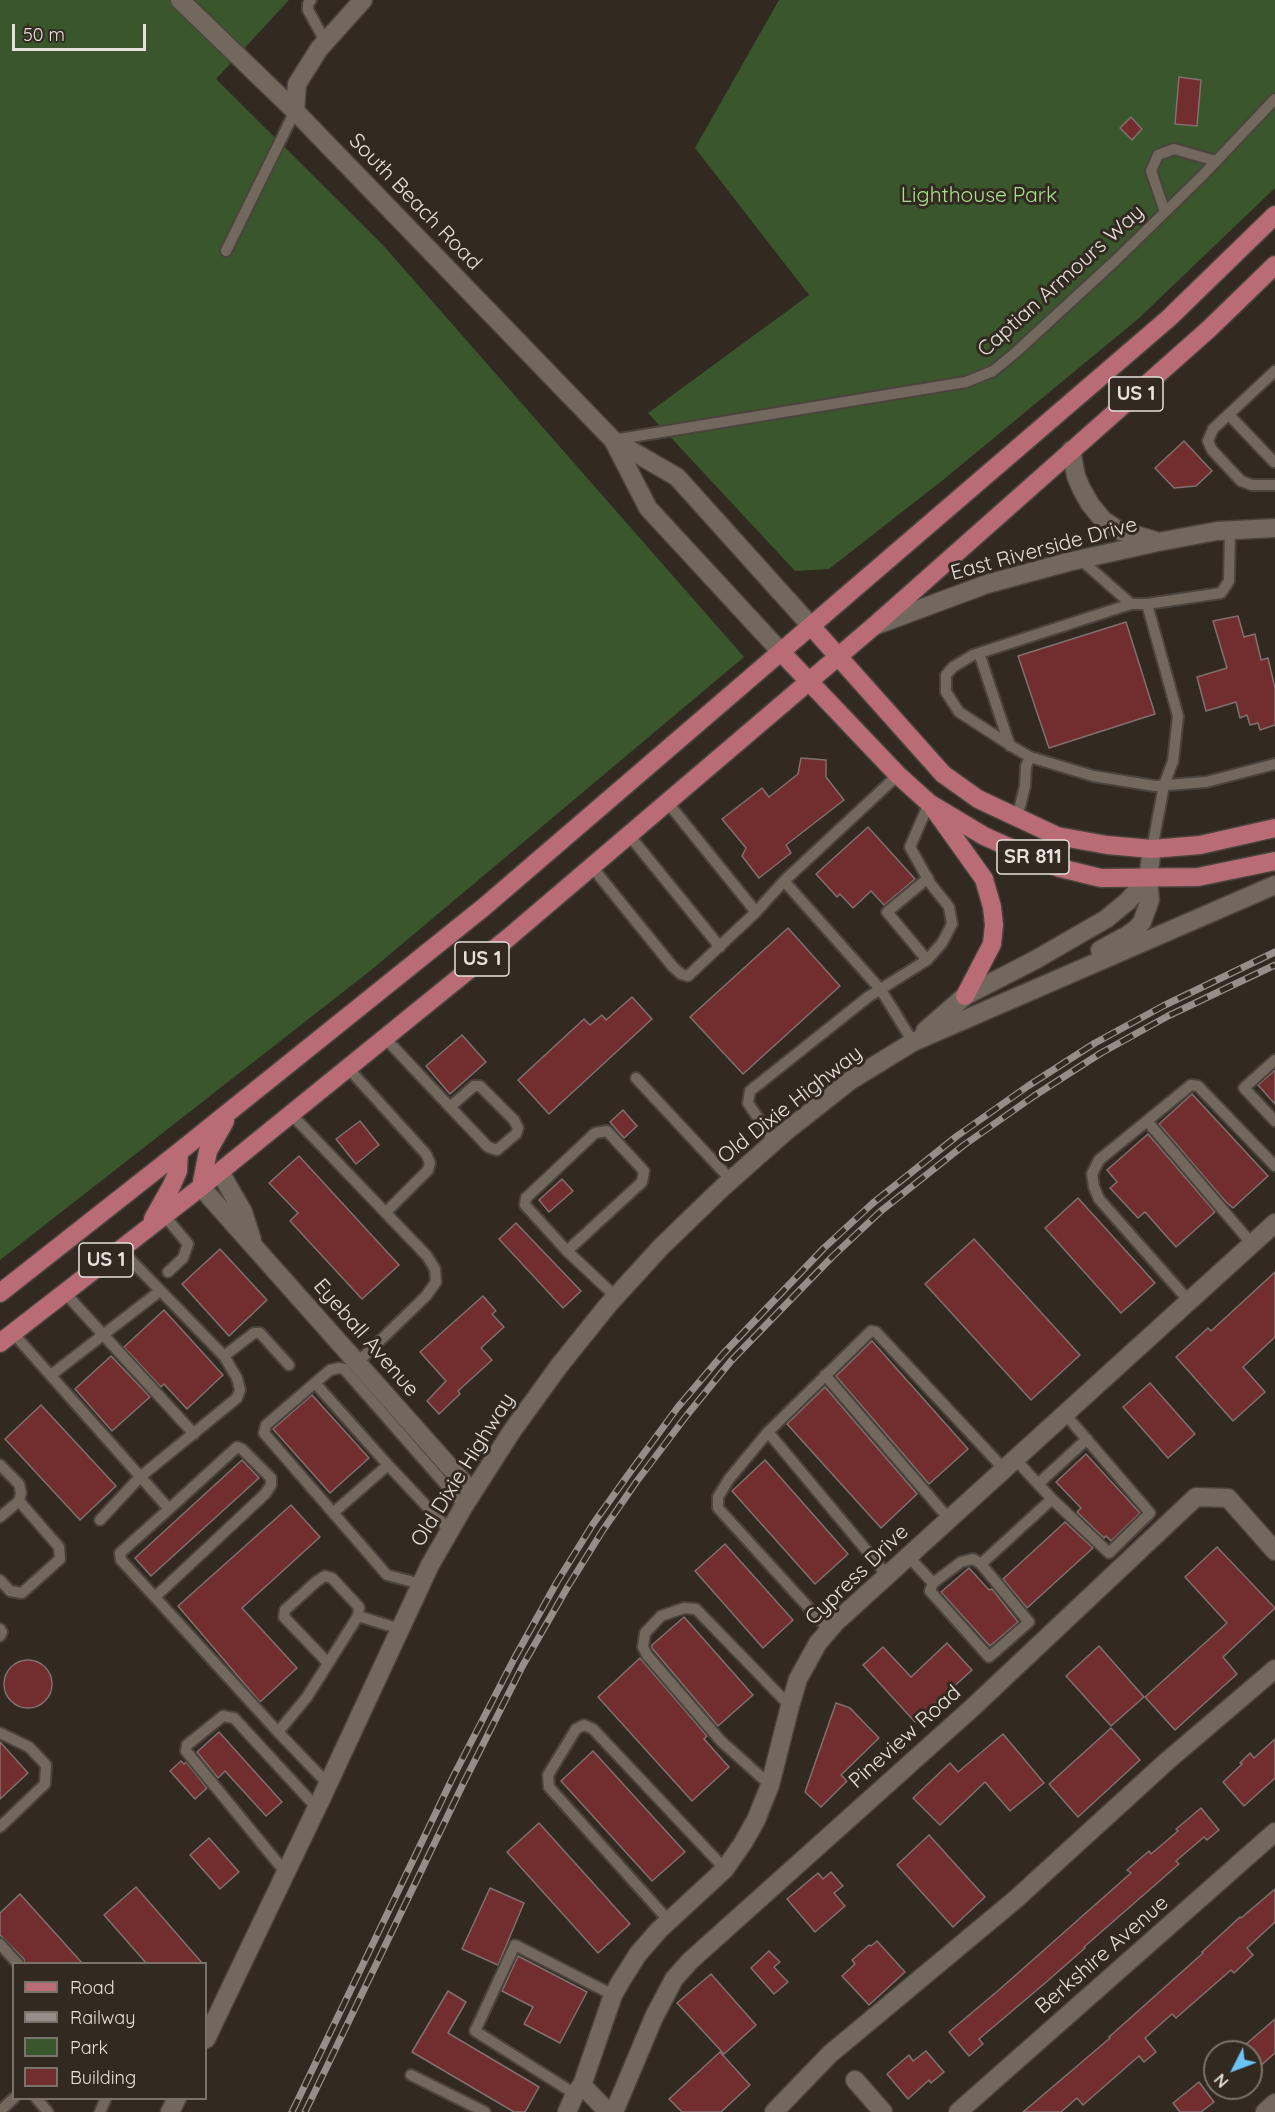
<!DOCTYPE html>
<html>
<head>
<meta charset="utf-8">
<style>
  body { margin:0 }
  #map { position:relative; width:1275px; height:2112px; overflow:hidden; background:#322921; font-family:Quicksand,sans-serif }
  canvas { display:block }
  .legend { position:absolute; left:12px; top:1962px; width:195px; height:138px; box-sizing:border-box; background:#322921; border:2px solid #7a736b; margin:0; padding:8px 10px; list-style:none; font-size:18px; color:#e6e1db }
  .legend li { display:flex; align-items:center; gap:12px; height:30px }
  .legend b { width:30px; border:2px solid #7a736b }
  .north { position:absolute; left:1203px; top:2040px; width:60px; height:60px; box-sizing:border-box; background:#322921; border:2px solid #7a736b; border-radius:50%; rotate:228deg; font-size:16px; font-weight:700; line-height:24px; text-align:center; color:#e6e1db }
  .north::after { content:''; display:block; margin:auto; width:21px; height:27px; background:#6bc3f2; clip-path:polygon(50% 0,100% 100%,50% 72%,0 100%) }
  .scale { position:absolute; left:12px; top:24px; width:134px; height:27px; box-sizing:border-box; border:3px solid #e6e1db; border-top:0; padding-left:8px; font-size:18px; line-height:21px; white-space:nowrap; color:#e6e1db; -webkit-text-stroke:4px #322921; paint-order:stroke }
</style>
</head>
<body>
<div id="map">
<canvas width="1275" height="2112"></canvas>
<ul class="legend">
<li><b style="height:8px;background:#b96c75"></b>Road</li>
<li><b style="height:8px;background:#968f89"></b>Railway</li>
<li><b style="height:16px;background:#39562c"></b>Park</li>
<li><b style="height:16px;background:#722e2f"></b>Building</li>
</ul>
<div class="north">N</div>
<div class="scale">50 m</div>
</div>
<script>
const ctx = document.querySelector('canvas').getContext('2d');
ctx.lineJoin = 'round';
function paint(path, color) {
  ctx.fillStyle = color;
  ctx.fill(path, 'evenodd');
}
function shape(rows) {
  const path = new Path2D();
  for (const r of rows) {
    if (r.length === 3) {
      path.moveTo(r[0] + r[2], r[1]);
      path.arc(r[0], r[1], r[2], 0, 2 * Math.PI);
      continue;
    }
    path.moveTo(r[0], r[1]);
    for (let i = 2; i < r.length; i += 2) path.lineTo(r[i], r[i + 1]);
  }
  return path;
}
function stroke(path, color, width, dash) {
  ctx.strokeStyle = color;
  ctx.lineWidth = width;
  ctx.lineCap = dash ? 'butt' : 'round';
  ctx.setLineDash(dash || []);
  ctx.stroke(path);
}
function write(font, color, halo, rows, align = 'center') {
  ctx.font = font + ' Quicksand,sans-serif';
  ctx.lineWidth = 6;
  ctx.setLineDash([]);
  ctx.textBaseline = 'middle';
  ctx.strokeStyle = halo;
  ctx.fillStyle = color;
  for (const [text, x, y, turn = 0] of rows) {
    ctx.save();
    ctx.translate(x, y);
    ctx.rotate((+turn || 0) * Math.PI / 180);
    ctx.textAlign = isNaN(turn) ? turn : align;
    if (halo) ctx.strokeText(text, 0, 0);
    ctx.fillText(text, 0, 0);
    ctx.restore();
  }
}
paint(shape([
  [0,0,289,0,216,79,383,245,744,657,370,971,0,1260],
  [779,0,1275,0,1275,188,1138,319,943,480,829,569,795,571,648,413,809,295,695,148]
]), '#39562c');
const building = shape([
  [1179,77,1201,80,1197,126,1175,124,1179,77],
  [1131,117,1142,129,1132,140,1120,128,1131,117],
  [1184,441,1212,471,1196,486,1174,488,1155,468,1184,441],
  [1238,616,1244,637,1255,634,1261,660,1268,658,1275,688,1275,725,1260,730,1258,723,1250,725,1247,715,1240,718,1236,702,1206,711,1197,677,1227,668,1213,621,1238,616],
  [1126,622,1155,714,1049,748,1018,656,1126,622],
  [801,758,826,760,826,777,844,800,786,845,791,853,759,878,742,856,746,848,722,819,762,788,769,797,798,774,801,758],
  [868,827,915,879,884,905,871,891,853,908,840,894,837,897,816,874,868,827],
  [788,928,840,986,743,1074,690,1017,788,928],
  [632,997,652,1019,549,1114,518,1080,584,1019,590,1025,602,1015,606,1020,632,997],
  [462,1035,486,1062,450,1094,426,1066,462,1035],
  [1275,1070,1275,1104,1258,1085,1275,1070],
  [1192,1094,1268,1176,1233,1208,1226,1202,1159,1124,1192,1094],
  [623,1110,637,1126,624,1138,610,1122,623,1110],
  [360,1121,379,1145,356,1164,336,1139,360,1121],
  [1148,1134,1215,1212,1176,1247,1145,1212,1138,1218,1110,1188,1117,1182,1107,1170,1148,1134],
  [299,1156,399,1265,362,1299,290,1221,298,1213,269,1183,299,1156],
  [562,1179,573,1191,549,1212,539,1200,562,1179],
  [1078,1198,1155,1283,1121,1313,1045,1228,1078,1198],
  [516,1223,581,1291,563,1308,499,1239,516,1223],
  [974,1239,1080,1355,1031,1400,925,1284,974,1239],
  [220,1249,267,1300,229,1336,182,1284,220,1249],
  [1275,1272,1275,1337,1243,1367,1265,1392,1233,1421,1176,1357,1208,1328,1211,1331,1275,1272],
  [483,1296,496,1311,492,1314,504,1327,481,1348,492,1360,458,1391,460,1394,439,1414,427,1401,446,1381,420,1352,483,1296],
  [164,1310,223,1375,187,1409,164,1384,161,1387,124,1347,164,1310],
  [872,1341,968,1449,929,1484,836,1376,872,1341],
  [111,1356,150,1397,112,1431,75,1389,111,1356],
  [1150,1383,1195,1434,1168,1458,1123,1407,1150,1383],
  [825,1387,917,1494,881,1528,787,1424,825,1387],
  [312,1395,369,1458,330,1493,273,1429,312,1395],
  [41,1405,116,1486,80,1520,5,1439,41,1405],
  [1086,1454,1140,1513,1111,1541,1106,1536,1104,1538,1077,1512,1081,1508,1056,1482,1086,1454],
  [242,1460,259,1478,151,1576,135,1558,242,1460],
  [765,1460,848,1554,815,1584,732,1491,765,1460],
  [291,1505,320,1537,242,1608,297,1668,260,1702,178,1606,291,1505],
  [1065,1522,1093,1548,1027,1608,1003,1579,1065,1522],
  [725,1544,793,1620,763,1648,695,1571,725,1544],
  [1217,1547,1275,1608,1223,1657,1237,1674,1175,1730,1145,1697,1227,1623,1185,1577,1217,1547],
  [969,1568,989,1590,992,1589,1018,1622,990,1646,941,1592,969,1568],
  [684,1617,753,1695,718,1726,652,1648,652,1645,684,1617],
  [947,1643,972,1670,915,1722,863,1665,883,1647,911,1677,947,1643],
  [1099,1646,1144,1697,1111,1726,1066,1676,1099,1646],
  [640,1658,707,1736,704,1739,729,1767,692,1801,598,1697,640,1658],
  [28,1684,24],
  [836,1703,850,1708,879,1738,841,1775,847,1781,821,1807,805,1792,836,1703],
  [1111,1728,1140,1760,1078,1817,1049,1784,1111,1728],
  [219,1732,282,1802,266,1816,225,1771,218,1778,197,1752,219,1732],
  [1003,1734,1044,1783,1010,1811,985,1782,940,1825,913,1798,950,1763,958,1772,1003,1734],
  [1275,1739,1275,1778,1244,1806,1223,1782,1242,1764,1240,1763,1250,1753,1254,1758,1275,1739],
  [0,1742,28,1773,0,1799,0,1742],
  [593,1751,685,1852,652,1881,561,1781,593,1751],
  [181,1761,184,1764,186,1762,207,1788,195,1799,170,1771,181,1761],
  [1201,1808,1219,1830,1207,1840,1204,1837,1176,1861,1179,1864,1084,1947,1085,1948,1044,1984,979,2039,983,2044,969,2056,949,2032,1000,1989,1131,1873,1127,1870,1149,1851,1151,1854,1178,1831,1176,1829,1201,1808],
  [539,1823,630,1924,598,1953,507,1852,539,1823],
  [929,1835,985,1897,953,1927,897,1865,929,1835],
  [209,1838,239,1872,220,1889,190,1855,209,1838],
  [831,1872,843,1886,834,1893,845,1906,815,1932,787,1899,818,1873,823,1879,831,1872],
  [136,1887,203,1964,147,1964,104,1915,136,1887],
  [490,1888,524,1903,498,1965,462,1949,490,1888],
  [1275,1889,1275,1922,1247,1948,1253,1955,1234,1973,1231,1970,1176,2018,1172,2014,1145,2038,1156,2052,1144,2062,1139,2056,1083,2105,1077,2098,1061,2112,1023,2112,1110,2038,1109,2037,1203,1953,1202,1952,1240,1917,1241,1918,1275,1889],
  [20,1894,83,1964,25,1964,24,1959,0,1935,0,1913,20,1894],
  [877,1941,905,1972,869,2005,842,1976,855,1964,852,1960,869,1945,871,1946,877,1941],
  [769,1951,780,1962,774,1967,788,1982,774,1994,751,1968,769,1951],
  [518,1956,587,1992,560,2043,524,2024,533,2007,502,1991,518,1956],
  [711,1974,756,2025,724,2054,677,2003,711,1974],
  [448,1991,466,2002,448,2033,539,2087,525,2112,514,2112,412,2052,448,1991],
  [1275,2019,1275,2053,1251,2074,1251,2052,1237,2052,1275,2019],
  [926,2051,944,2072,931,2083,929,2080,908,2099,887,2074,909,2055,913,2061,926,2051],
  [720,2052,750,2085,721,2112,682,2112,669,2099,720,2052],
  [1199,2082,1214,2102,1201,2112,1180,2112,1173,2103,1199,2082]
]);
paint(building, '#722e2f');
stroke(building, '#80706f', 1.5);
const lane = shape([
  [311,0,308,4,308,10,325,41],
  [1165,212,1151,171,1158,155,1174,149,1216,161],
  [226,251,295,111],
  [1275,371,1213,429,1208,441,1212,450,1241,481,1252,485,1275,485],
  [1229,415,1274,462],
  [613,440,966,382,993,371,1015,353,1116,260,1203,175,1275,99],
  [1230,530,1229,581,1221,593,1147,604,1131,604,973,655,953,667,946,675,946,692,959,712,1013,747,1030,757,1093,776,1155,786,1206,782,1275,764],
  [1080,559,1131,604],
  [1147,604,1178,716,1173,761,1164,785,1152,849],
  [979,653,1010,746],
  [668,803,756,912],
  [1017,818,1025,786,1026,766,1030,757],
  [629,835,720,947],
  [592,867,673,967,681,974,688,976,756,912,784,881,898,775],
  [784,881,881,990,913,1042],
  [927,960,887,912,928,878],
  [385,1038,450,1107,488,1147,497,1150,516,1134,518,1128,514,1120,480,1086,474,1086,450,1107],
  [1275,1060,1244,1088,1275,1121],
  [348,1068,426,1154,430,1163,428,1170,386,1212],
  [636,1078,731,1180],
  [291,1114,427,1256,435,1269,436,1282,426,1296,358,1362],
  [1147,1121,1252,1244],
  [774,1142,748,1103,750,1091,868,997,927,960,942,943,952,924,949,907,930,883,910,847,929,803],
  [164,1215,188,1244,183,1258,168,1272],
  [567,1251,642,1182,644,1171,607,1131,595,1133,526,1198,525,1205,567,1251,616,1297],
  [65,1293,194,1434],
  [1189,1301,1099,1199,1094,1187,1092,1174,1099,1160,1191,1085,1198,1086,1275,1166],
  [13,1333,169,1509],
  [224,1356,254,1333,260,1333,289,1365],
  [51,1375,160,1291],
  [825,1375,949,1519],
  [315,1383,388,1465],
  [768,1432,887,1575],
  [0,1465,19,1484,21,1493,19,1501,0,1517],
  [1038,1484,1087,1439],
  [1052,1499,1109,1553,1150,1513,1065,1414],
  [333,1513,388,1465,450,1531],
  [100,1520,140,1477,237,1398,240,1390,237,1378,224,1356,120,1249],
  [908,1556,933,1583,930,1591,989,1657,1029,1622,981,1564,1052,1499,1015,1459],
  [0,1580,10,1591,22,1593,60,1559,59,1547,19,1501],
  [933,1583,961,1562,973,1559,981,1564],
  [421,1584,387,1575,264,1433,266,1425,330,1370,339,1368,344,1369,464,1506],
  [155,1597,265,1494,271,1485,271,1478,242,1449,237,1447,169,1509,120,1553,121,1560,278,1732,328,1784],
  [358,1616,400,1629],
  [0,1629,2,1632,0,1636],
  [829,1630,718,1508,718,1497,729,1479,768,1432,871,1331,876,1332,1004,1469],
  [278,1732,307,1697,358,1616,359,1607,332,1578,325,1576,317,1581,285,1610,284,1617,328,1663],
  [0,1733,29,1747,46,1765,45,1784,0,1827],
  [770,1785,721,1741,647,1655,643,1647,645,1633,661,1616,684,1608,696,1609,790,1706],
  [286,1873,186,1751,187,1745,223,1716,234,1718,317,1808],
  [669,1921,549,1787,548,1775,576,1729,584,1725,593,1729,725,1869],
  [0,1944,18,1964],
  [411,2075,485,2112],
  [575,2094,475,2031,515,1945,613,1995],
  [36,2098,48,2112],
  [0,2111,14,2098],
  [100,2112,106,2098]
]);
const street = shape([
  [295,111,297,84,319,49,363,0],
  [1071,450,1076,476,1081,488,1090,504,1103,520,1118,530,1156,541],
  [874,626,987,584,1068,562,1158,542,1217,531,1275,528],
  [220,1172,243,1212,252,1240],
  [201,1187,472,1492],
  [855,2080,883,2112],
  [582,2085,608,2112],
  [567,2112,575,2094,582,2085,613,1995,621,1981,638,1954,659,1930,725,1869,743,1843,756,1820,770,1785,790,1706,798,1679,818,1643,836,1622,1275,1223],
  [614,2112,654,2017,674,1979,690,1961,972,1708,1196,1497,1228,1498,1275,1551],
  [774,2112,830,2054,1016,1899,1166,1762,1275,1669],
  [958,2112,1275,1832],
  [1265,2112,1275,2103]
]);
const secondary = shape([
  [180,0,295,111,613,440,677,477,811,626],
  [613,440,648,508,781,652],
  [1100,950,1126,936,1136,929,1142,922,1150,900,1148,878],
  [925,1031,965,996,1035,960,1106,919,1128,901,1148,878,1152,849],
  [206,2039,322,1797,430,1565,464,1506,512,1431,559,1366,608,1305,661,1247,722,1188,785,1132,851,1080,913,1042,1275,885],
  [170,2112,177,2098]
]);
const primary = shape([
  [811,626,943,774,978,799,1057,836,1107,845,1152,849,1200,845,1275,828],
  [781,652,898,775,929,803,984,836,1024,854,1060,868,1101,878,1198,877,1275,861],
  [934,809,984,879,992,907,994,925,992,944,965,996],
  [201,1187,208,1151,225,1121],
  [153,1219,171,1187,178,1171,179,1152],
  [0,1293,179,1152,484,907,1169,318,1275,215],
  [0,1343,201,1187,508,938,874,626,1209,329,1275,265]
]);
stroke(lane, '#4a443c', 14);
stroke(street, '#4a443c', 21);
stroke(secondary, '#4a443c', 21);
stroke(primary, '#4a443c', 21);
stroke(lane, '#72685e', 10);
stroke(street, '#72685e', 18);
stroke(secondary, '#72685e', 18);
stroke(primary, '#b96c75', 18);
const rail = shape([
  [292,2112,453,1777,514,1659,557,1582,593,1524,628,1475,678,1407,723,1354,824,1248,873,1203,957,1136,1028,1086,1095,1043,1163,1006,1275,952],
  [305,2112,464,1782,523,1665,567,1588,603,1530,637,1481,687,1415,731,1361,832,1257,881,1211,964,1145,1034,1096,1101,1053,1168,1016,1275,965]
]);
stroke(rail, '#968f89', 7);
stroke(rail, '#322921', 4.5, [14]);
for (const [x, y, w] of [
  [1136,394,54],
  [1033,857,72],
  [482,959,54],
  [106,1260,54]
]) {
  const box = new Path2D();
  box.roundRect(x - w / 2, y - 17, w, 34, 4.5);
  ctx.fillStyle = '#322921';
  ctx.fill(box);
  stroke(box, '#e6e1db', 1.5);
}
write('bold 20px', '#e6e1db', null, [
  ["US 1",1136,394],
  ["SR 811",1033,857],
  ["US 1",482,959],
  ["US 1",106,1260]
]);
write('21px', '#a7e08d', '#322921', [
  ["Lighthouse Park",979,196]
]);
write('21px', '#e6e1db', '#322921', [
  ["South Beach Road",415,202,46],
  ["Captian Armours Way",1061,281,-42],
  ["East Riverside Drive",1044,549,-15],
  ["Old Dixie Highway",790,1105,-38],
  ["Eyeball Avenue",366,1338,49],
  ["Old Dixie Highway",463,1470,-58],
  ["Cypress Drive",857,1575,-44],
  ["Pineview Road",905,1737,-42],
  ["Berkshire Avenue",1102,1955,-41]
]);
</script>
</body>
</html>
